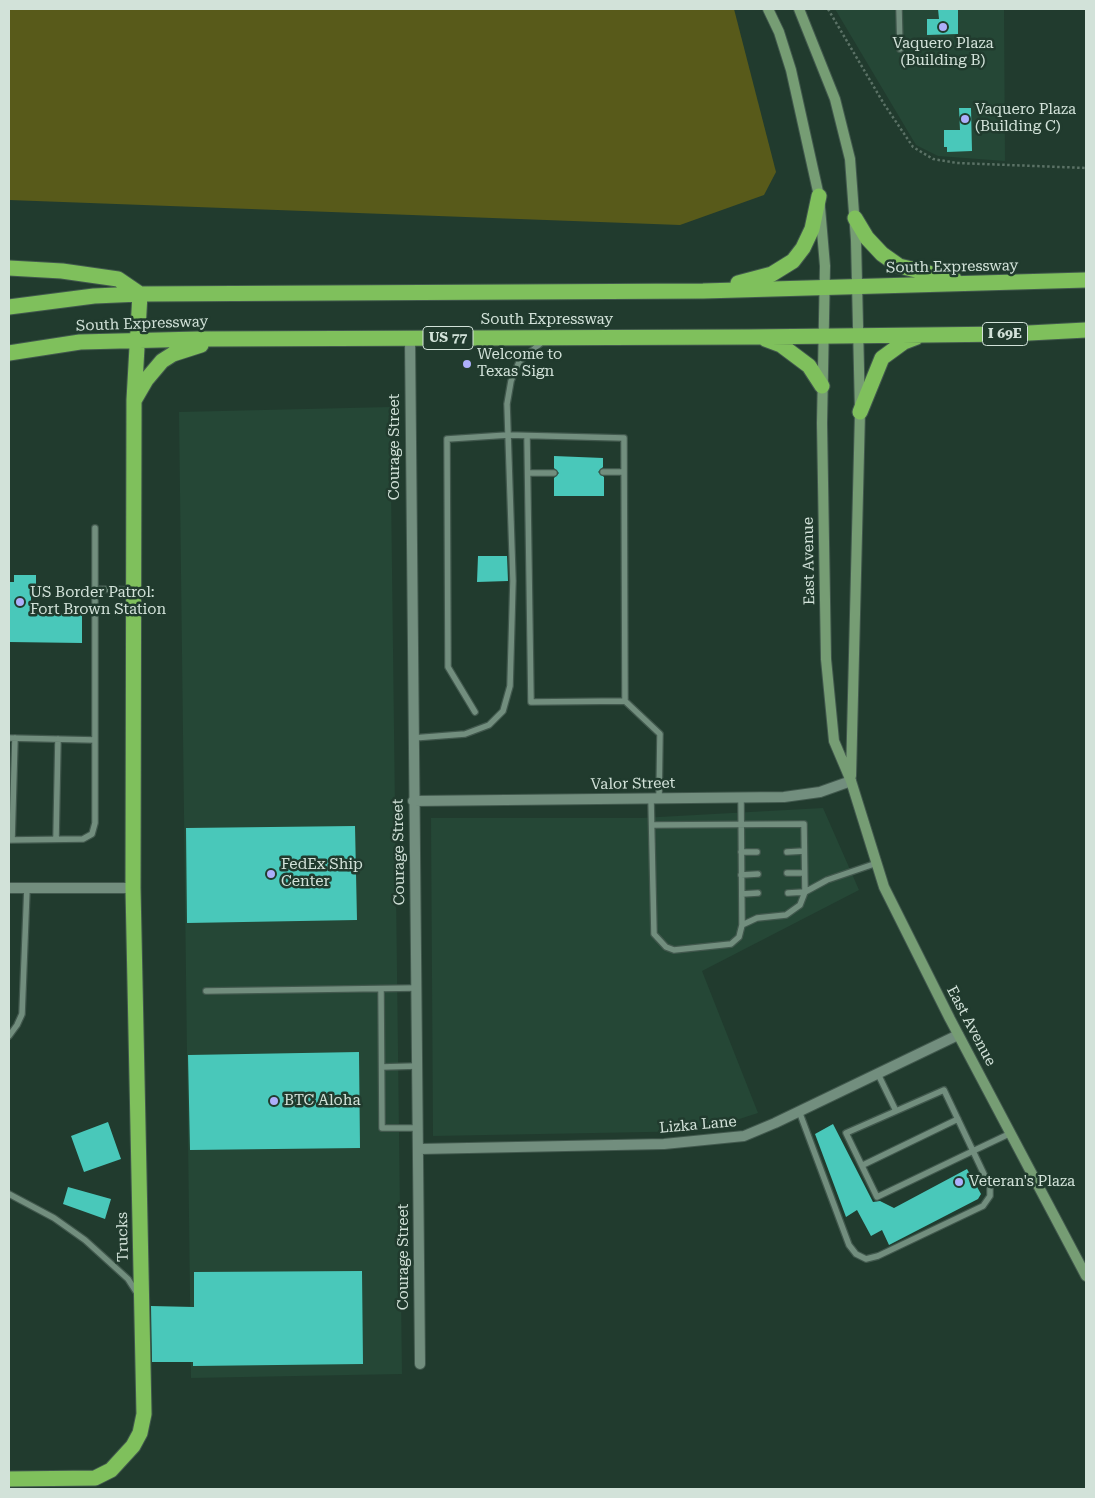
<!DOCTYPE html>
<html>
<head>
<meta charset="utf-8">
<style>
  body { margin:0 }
  #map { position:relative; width:1095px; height:1498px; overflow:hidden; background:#213b2e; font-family:"Roboto Serif",serif }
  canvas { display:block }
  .frame { position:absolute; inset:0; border:10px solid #d2e2d9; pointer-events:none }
</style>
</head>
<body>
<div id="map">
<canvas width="1095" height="1498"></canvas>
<div class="frame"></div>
</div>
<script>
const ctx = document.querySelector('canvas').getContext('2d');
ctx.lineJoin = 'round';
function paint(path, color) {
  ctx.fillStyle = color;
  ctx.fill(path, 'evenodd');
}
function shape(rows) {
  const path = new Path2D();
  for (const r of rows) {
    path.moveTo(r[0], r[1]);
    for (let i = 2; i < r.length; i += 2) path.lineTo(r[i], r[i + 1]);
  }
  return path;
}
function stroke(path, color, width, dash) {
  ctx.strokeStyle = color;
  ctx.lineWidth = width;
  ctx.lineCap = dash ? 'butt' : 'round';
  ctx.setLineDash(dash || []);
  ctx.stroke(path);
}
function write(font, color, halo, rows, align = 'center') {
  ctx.font = font + ' "Roboto Serif",serif';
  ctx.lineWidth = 5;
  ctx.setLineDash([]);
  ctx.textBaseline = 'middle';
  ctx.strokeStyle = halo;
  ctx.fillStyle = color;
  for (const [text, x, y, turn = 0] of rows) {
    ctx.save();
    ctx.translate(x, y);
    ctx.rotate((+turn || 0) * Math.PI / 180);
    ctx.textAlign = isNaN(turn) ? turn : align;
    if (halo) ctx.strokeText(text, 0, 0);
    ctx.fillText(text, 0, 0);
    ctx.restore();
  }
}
paint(shape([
  [835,9,1004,9,1005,161,938,156,916,145],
  [390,407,402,1374,191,1378,179,412],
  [823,808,859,890,702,971,758,1113,702,1131,433,1136,431,818,641,818]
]), '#254736');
paint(shape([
  [9,9,734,9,776,172,764,195,680,225,9,200]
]), '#585a1a');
paint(shape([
  [938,9,958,9,958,34,927,35,927,19,939,19],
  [959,108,971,108,972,151,947,152,947,147,944,147,944,130,960,130],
  [554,456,603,458,603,467,598,472,604,477,604,496,554,496,554,478,559,473,554,468],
  [478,556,507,556,508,581,477,582],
  [14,575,36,575,36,591,31,592,31,614,82,613,82,643,9,642,9,582,14,582],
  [355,826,357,920,187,923,186,828],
  [359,1052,360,1148,190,1150,188,1055],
  [108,1122,121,1159,84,1172,71,1136],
  [833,1124,873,1202,880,1201,894,1208,967,1169,981,1194,978,1199,889,1245,882,1230,871,1236,857,1210,846,1217,815,1134],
  [68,1187,111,1199,105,1219,63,1204],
  [362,1271,363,1364,193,1366,193,1362,152,1362,151,1306,194,1307,194,1272]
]), '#49c8ba');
const lane = shape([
  [899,9,900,49],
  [527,436,531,702,625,701],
  [603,472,624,472],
  [528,473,554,473],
  [96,589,132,590],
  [475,712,448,667,447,439,508,435,624,438,625,701,660,734,659,799],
  [9,738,95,740],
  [413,738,465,734,489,725,503,711,510,686,513,581,507,404,511,381,519,362,542,342],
  [741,798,742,925],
  [651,799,654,934,666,947,674,950,731,944,739,937,742,925,757,918,786,915,800,905,805,892,827,880,877,863],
  [652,825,804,824,805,892,788,893],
  [56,839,58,739],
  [9,840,83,839,92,834,95,823,95,528],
  [12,840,15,738],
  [741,852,757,852],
  [787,852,804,851],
  [787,873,804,873],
  [741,875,758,874],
  [742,894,758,893],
  [381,989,382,1128,418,1128],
  [206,991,416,988],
  [9,1036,17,1025,22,1014,27,888],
  [382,1067,417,1066],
  [878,1074,896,1111],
  [799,1111,849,1245,856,1254,866,1259,878,1256,983,1206,990,1196,990,1187,973,1151,944,1090,846,1133,877,1197,973,1151,1011,1133],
  [863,1165,958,1119],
  [9,1194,54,1218,85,1240,128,1279,137,1293]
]);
const street = shape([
  [410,339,420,1364],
  [413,801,784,797,820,792,851,781],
  [9,888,133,888],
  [419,1149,664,1144,744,1136,775,1123,958,1035]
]);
const secondary = shape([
  [768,9,779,32,791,70,819,196,825,266,822,423,826,659,834,741,851,781,884,887,950,1019,1086,1276],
  [799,9,835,99,850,159,856,240,860,412,851,776]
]);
const highway = shape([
  [855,218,867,238,882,254,899,266,954,279],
  [9,268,62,271,118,279,140,294],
  [738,283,772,274,793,261,803,248,812,229,819,196],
  [9,307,94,296,140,294,703,291,1086,280],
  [765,339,781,345,809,366,822,386],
  [9,353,80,342,199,339,749,337,1010,334,1086,330],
  [135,399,146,380,162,361,173,354,201,345],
  [860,412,882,358,904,342,917,337],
  [9,1479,95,1478,111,1470,133,1446,140,1433,144,1414,133,888,134,400,140,294]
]);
stroke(lane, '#41584d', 8);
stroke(street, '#41584d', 12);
stroke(secondary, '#41584d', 12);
stroke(highway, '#41584d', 17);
stroke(shape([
  [828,9,884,104,913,147,933,159,957,163,1086,168]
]), '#5b7266', 2.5, [2.5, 2.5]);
stroke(lane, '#728e7e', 5.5);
stroke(street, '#728e7e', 10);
stroke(secondary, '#769d74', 10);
stroke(highway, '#7fc05c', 15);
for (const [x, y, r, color] of [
  [943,27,5,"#adaffb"],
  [965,119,5,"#adaffb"],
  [467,364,5,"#adaffb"],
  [20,602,5,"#adaffb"],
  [271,874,5,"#adaffb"],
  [274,1101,5,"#adaffb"],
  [959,1182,5,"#adaffb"]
]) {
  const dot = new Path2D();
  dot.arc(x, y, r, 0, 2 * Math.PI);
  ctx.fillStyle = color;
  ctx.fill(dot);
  stroke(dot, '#213b2e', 2);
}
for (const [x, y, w] of [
  [1005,334,45],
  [448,338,50]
]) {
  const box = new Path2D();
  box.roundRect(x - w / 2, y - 11.5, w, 23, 4);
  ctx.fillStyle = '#213b2e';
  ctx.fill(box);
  stroke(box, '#d2e2d9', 1);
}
write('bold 14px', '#d2e2d9', null, [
  ["I 69E",1005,334],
  ["US 77",448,338]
]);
write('15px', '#d2e2d9', '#213b2e', [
  ["Vaquero Plaza",943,44,"center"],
  ["(Building B)",943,61,"center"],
  ["Vaquero Plaza",975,110],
  ["(Building C)",975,127],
  ["Welcome to",477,355],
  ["Texas Sign",477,372],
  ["US Border Patrol:",30,593],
  ["Fort Brown Station",30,610],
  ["FedEx Ship",281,865],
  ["Center",281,882],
  ["BTC Aloha",284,1101],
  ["Veteran's Plaza",969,1182]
], 'left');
write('15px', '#d2e2d9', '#213b2e', [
  ["South Expressway",952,267,-1],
  ["South Expressway",547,320],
  ["South Expressway",142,324,-2],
  ["Courage Street",395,447,-90],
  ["East Avenue",809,561,-91],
  ["Valor Street",633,784,-1],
  ["Courage Street",399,852,-91],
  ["East Avenue",971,1026,62],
  ["Lizka Lane",698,1125,-5],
  ["Trucks",123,1237,-91],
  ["Courage Street",404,1257,-90]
]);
</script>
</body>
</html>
